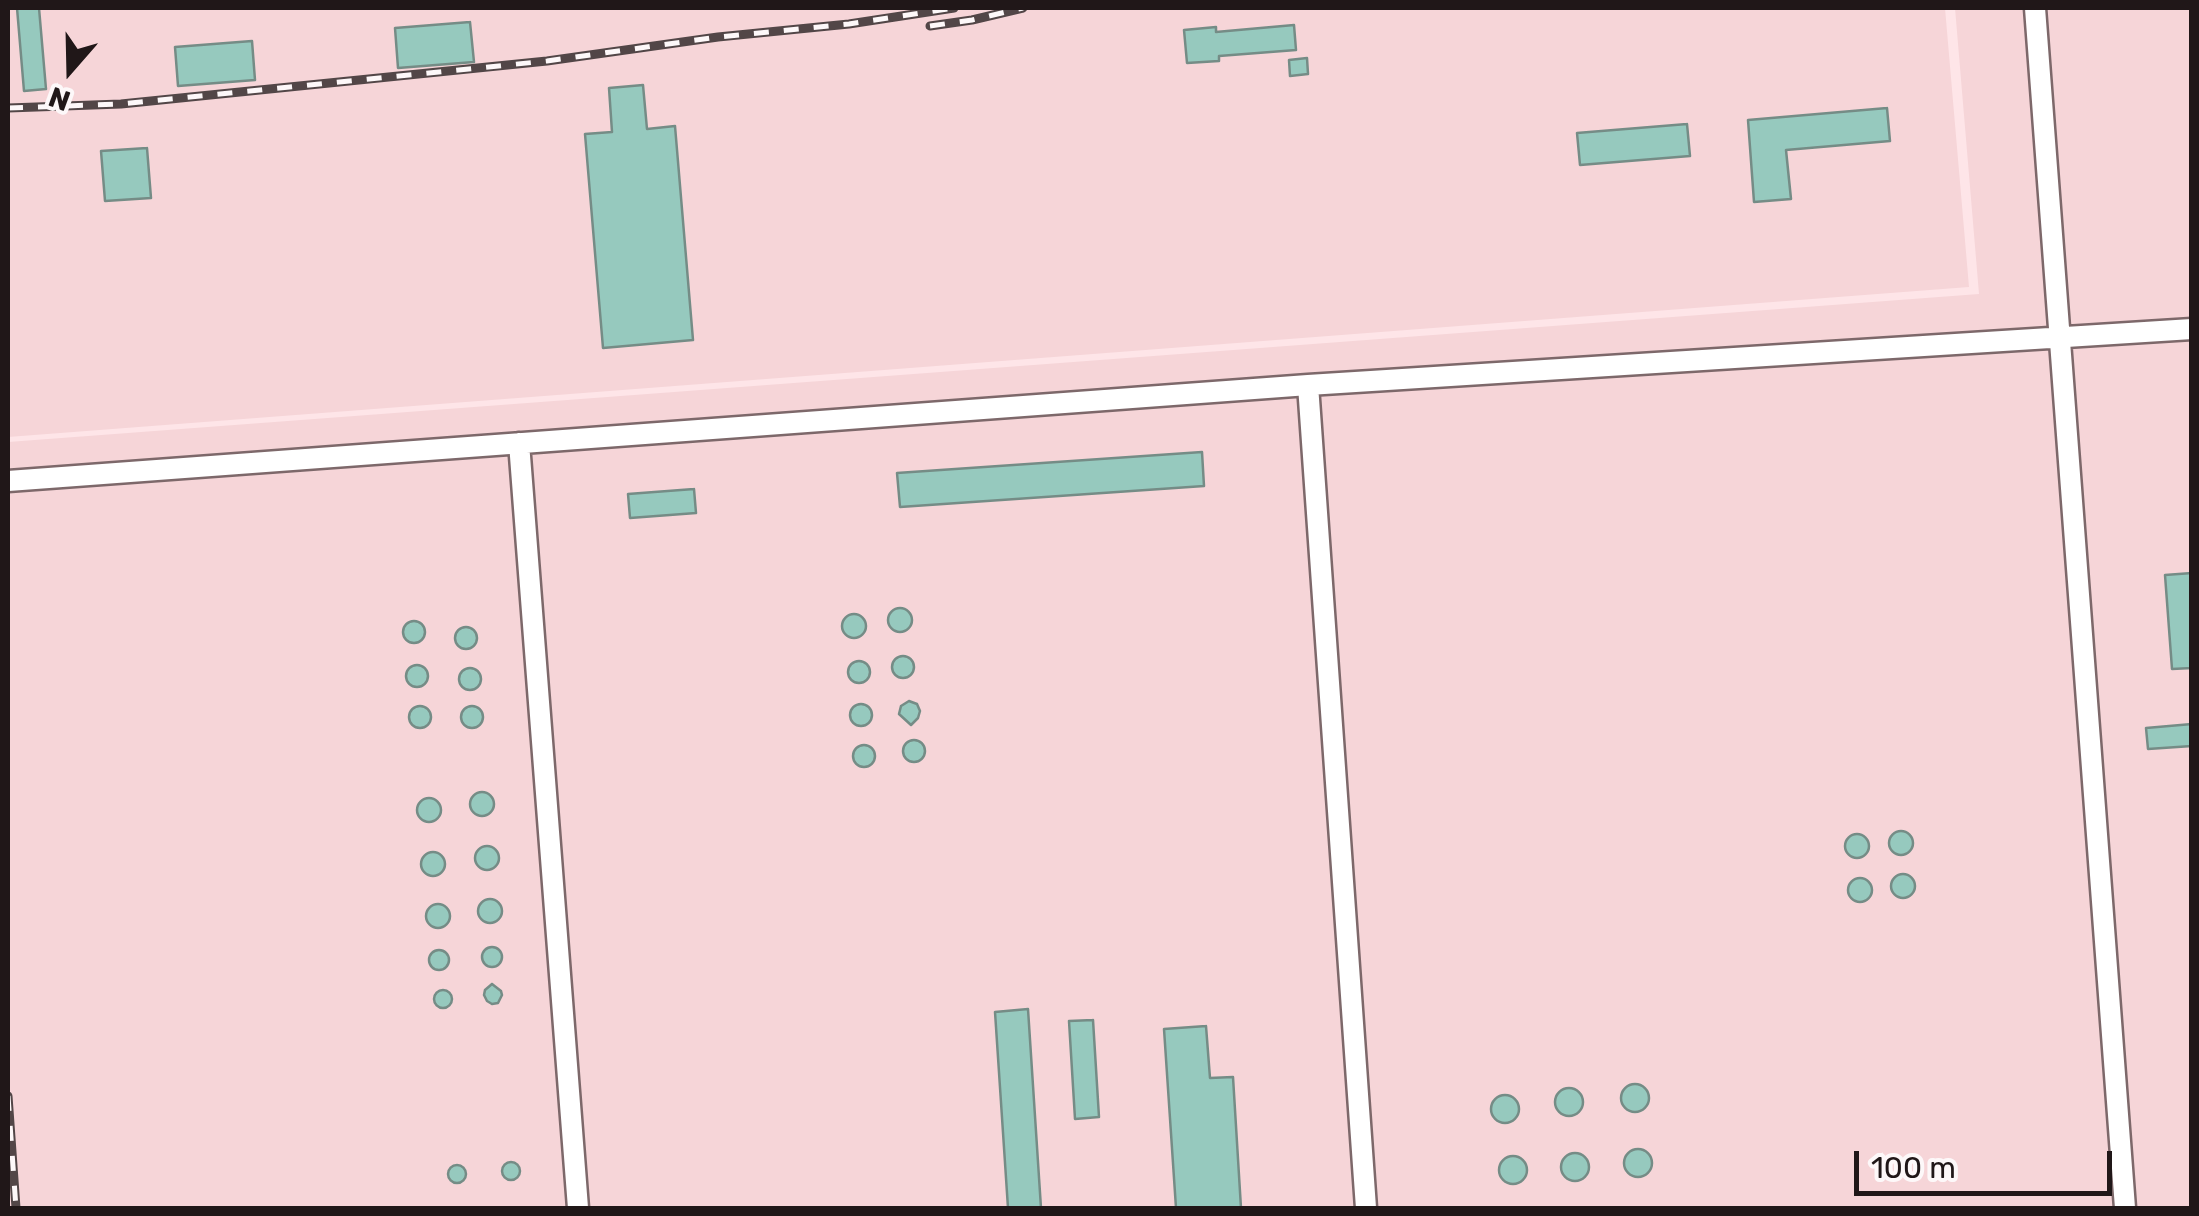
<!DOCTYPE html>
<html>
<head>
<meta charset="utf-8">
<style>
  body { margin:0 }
  #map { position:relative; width:2199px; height:1216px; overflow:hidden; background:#fee5e8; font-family:Rubik,sans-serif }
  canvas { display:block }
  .frame { position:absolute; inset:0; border:10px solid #201718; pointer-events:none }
  .north { position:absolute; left:20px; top:20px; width:100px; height:100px; -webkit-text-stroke:8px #fdf8f9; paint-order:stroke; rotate:200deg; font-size:28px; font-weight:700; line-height:40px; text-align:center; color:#201718 }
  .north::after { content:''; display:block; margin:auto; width:35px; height:45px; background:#201718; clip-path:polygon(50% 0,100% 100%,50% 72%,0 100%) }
  .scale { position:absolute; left:1854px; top:1151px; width:258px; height:45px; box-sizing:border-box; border:5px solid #201718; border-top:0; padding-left:12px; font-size:30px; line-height:35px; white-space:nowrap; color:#201718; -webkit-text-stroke:8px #fdf8f9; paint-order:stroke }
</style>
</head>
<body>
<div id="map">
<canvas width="2199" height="1216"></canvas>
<div class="frame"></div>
<div class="north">N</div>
<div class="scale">100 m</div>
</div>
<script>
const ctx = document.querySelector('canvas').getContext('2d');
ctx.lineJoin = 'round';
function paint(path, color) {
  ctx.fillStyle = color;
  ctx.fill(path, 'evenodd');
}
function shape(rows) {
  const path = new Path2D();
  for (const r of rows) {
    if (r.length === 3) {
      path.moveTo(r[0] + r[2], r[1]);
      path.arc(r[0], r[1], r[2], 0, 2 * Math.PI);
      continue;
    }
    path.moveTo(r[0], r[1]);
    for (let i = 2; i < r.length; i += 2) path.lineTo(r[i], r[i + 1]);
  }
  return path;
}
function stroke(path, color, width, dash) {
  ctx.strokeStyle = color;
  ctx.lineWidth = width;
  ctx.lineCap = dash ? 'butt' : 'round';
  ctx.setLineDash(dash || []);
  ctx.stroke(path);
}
paint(shape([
  [8,8,1945,8,1969,287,8,437],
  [1955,8,2191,8,2191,1208,8,1208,8,442,1979,294]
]), '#f6d5d8');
const building = shape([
  [17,8,39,8,46,89,24,91,17,8],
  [470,22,474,62,398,68,395,28,470,22],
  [1294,25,1296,50,1219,56,1219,61,1187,63,1184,30,1216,27,1216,32,1294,25],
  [252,41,255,80,178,86,175,47,252,41],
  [1307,58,1308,74,1290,76,1289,60,1307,58],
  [643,85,647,129,675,126,693,340,603,348,585,134,612,132,609,88,643,85],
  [1887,108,1890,141,1786,150,1791,199,1754,202,1748,120,1887,108],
  [1687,124,1690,156,1580,165,1577,133,1687,124],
  [147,148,151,198,105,201,101,151,147,148],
  [1202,452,1204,486,900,507,897,473,1202,452],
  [694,489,696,513,630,518,628,494,694,489],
  [2192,573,2192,668,2172,669,2165,575,2192,573],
  [900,620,12],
  [854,626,12],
  [414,632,11],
  [466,638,11],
  [903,667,11],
  [859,672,11],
  [417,676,11],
  [470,679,11],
  [909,701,917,704,920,711,918,718,911,725,899,714,901,706,909,701],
  [861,715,11],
  [472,717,11],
  [420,717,11],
  [2192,724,2192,746,2148,749,2146,728,2192,724],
  [914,751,11],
  [864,756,11],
  [482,804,12],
  [429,810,12],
  [1901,843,12],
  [1857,846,12],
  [487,858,12],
  [433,864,12],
  [1903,886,12],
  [1860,890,12],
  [490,911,12],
  [438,916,12],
  [492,957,10],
  [439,960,10],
  [492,984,501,991,502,995,498,1003,492,1004,487,1001,484,995,485,990,492,984],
  [443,999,9],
  [1028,1009,1041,1208,1008,1208,995,1012,1028,1009],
  [1093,1020,1099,1117,1075,1119,1069,1021,1093,1020],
  [1206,1026,1210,1078,1233,1077,1241,1208,1176,1208,1164,1029,1206,1026],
  [1635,1098,14],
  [1569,1102,14],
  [1505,1109,14],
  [1638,1163,14],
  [1575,1167,14],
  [1513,1170,14],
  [511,1171,9],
  [457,1174,9]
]);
paint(building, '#96c9be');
stroke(building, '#758c86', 2.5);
const minor = shape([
  [2035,8,2125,1208],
  [1308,385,1366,1208],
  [519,443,578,1208],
  [8,481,1308,385,2192,329]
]);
stroke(minor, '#7d686a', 25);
stroke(minor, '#fff', 20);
const rail = shape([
  [930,26,972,20,1023,8],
  [8,108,121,104,547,61,718,37,849,24,954,8],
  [8,1096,16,1208]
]);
stroke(rail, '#524647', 9);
stroke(rail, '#fdf8f9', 5, [15]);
</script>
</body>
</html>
